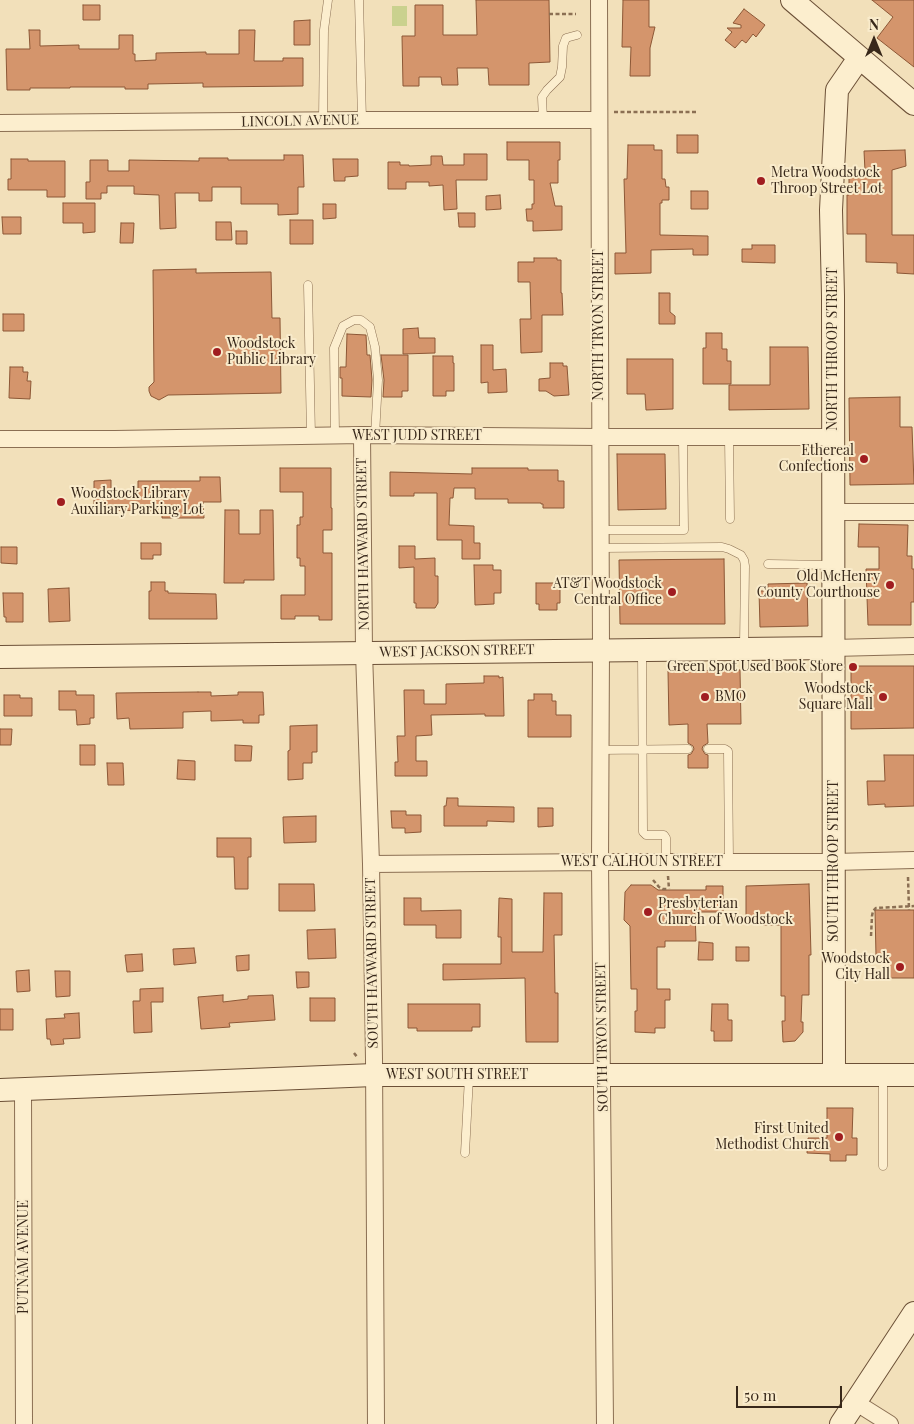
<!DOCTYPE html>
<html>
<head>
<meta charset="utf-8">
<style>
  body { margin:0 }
  #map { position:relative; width:914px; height:1424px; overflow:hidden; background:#f2e0ba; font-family:"Playfair Display",serif }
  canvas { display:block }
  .north { position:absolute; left:849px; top:15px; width:50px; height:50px; -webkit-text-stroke:4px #f9ebcb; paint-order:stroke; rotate:0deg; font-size:14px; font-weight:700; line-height:20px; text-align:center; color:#38281a }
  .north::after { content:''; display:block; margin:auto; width:18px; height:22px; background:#38281a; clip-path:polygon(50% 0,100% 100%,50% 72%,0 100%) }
  .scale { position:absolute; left:736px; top:1386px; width:106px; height:22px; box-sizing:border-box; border:2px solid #38281a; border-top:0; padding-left:6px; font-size:15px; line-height:18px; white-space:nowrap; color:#38281a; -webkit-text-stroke:4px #f9ebcb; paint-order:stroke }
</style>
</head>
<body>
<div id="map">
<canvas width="914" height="1424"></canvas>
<div class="north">N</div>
<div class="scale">50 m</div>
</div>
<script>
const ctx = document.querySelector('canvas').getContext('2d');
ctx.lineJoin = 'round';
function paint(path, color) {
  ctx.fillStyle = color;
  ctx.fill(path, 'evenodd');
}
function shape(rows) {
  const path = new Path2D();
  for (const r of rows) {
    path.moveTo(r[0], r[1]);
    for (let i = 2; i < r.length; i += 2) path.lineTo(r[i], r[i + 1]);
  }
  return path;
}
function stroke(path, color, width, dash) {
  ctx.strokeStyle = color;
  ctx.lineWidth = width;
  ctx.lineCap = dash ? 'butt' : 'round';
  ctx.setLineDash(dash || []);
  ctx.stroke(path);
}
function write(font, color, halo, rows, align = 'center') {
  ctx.font = font + ' "Playfair Display",serif';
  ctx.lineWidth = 4;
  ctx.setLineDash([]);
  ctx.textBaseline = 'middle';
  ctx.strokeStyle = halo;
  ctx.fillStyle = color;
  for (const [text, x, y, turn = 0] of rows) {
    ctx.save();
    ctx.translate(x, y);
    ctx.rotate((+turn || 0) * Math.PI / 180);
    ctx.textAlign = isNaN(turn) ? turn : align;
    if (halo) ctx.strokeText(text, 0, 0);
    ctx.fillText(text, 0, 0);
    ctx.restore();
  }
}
paint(shape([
  [392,6,407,6,407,26,392,26]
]), '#cad18e');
const building = shape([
  [476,0,549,0,550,62,529,63,529,85,489,85,488,68,457,68,458,85,442,85,441,77,419,77,419,86,403,86,402,36,415,36,415,5,443,5,443,35,477,35,476,0],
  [623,0,649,0,649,27,655,27,650,48,650,76,630,76,631,47,622,47,623,0],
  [872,0,914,0,914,67,877,38,893,17,872,0],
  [83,5,100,5,100,20,83,20,83,5],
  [744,9,765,25,756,37,753,34,746,43,742,40,735,48,725,40,732,32,727,28,741,28,741,25,733,23,744,9],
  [310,20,310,45,294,45,294,21,310,20],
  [29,30,40,30,40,46,79,45,79,49,119,49,119,35,133,35,133,54,135,54,135,61,156,60,156,53,206,52,206,54,239,54,239,30,255,30,254,61,283,61,283,58,303,58,303,86,203,87,203,83,148,84,148,89,125,89,125,87,70,87,70,88,30,88,30,90,7,90,6,49,30,49,29,30],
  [677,135,698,135,698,153,677,153,677,135],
  [507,142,560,142,560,160,558,160,558,183,550,183,555,206,562,206,562,230,533,231,533,221,527,221,526,209,532,209,532,204,534,204,534,180,529,180,529,160,507,160,507,142],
  [628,145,654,145,654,150,662,150,662,179,665,179,666,187,669,187,669,200,662,200,662,203,660,203,660,235,708,236,708,255,693,255,693,249,651,250,651,273,615,274,615,253,626,253,624,179,627,179,628,145],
  [905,150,906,166,892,170,892,235,914,235,914,274,897,273,897,263,866,262,866,234,847,234,847,195,849,195,849,171,865,171,864,151,905,150],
  [464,154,487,154,487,180,456,180,457,209,444,210,443,185,429,186,429,182,406,182,406,189,388,189,388,162,400,162,400,165,409,165,409,166,431,165,431,156,442,156,443,165,464,165,464,154],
  [284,155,303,155,304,187,298,187,298,214,278,215,278,204,241,204,241,187,212,187,212,201,199,201,199,193,175,193,176,228,160,229,159,195,134,194,134,186,107,186,107,193,101,193,101,199,86,199,86,182,90,182,90,160,108,160,108,171,129,171,129,160,199,161,199,158,228,158,228,160,284,160,284,155],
  [11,159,28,159,28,161,65,161,65,197,47,197,47,190,8,190,8,179,11,179,11,159],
  [333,159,358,159,358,176,345,177,345,181,334,181,333,159],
  [691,191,708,191,708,209,691,209,691,191],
  [500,195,501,209,486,210,486,196,500,195],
  [63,203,95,203,95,232,83,233,83,223,63,223,63,203],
  [323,204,336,204,336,218,323,219,323,204],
  [458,213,475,213,475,227,459,227,458,213],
  [2,217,21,217,21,234,3,234,2,217],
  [290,220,313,220,313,244,290,244,290,220],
  [216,222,231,222,232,240,216,240,216,222],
  [121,223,134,223,133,243,120,243,121,223],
  [236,231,247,231,247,244,236,244,236,231],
  [752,245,775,245,775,263,742,262,742,249,752,249,752,245],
  [534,258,557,258,557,260,561,260,561,293,562,293,563,315,542,315,542,352,521,353,520,319,531,319,530,282,518,282,518,262,534,262,534,258],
  [196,269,196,273,271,272,272,318,280,318,281,393,168,395,159,400,151,396,149,391,149,387,154,382,153,270,196,269],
  [659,293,670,293,670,312,675,316,675,324,659,324,659,293],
  [3,314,24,314,24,331,3,331,3,314],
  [418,328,419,338,435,338,435,353,403,354,403,329,418,328],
  [706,333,722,333,722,349,727,349,727,361,731,361,731,384,703,384,703,348,706,348,706,333],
  [347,334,366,335,367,355,370,355,372,380,371,397,342,396,342,378,340,378,340,367,346,367,347,334],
  [481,345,493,345,493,370,506,369,507,392,488,393,488,382,481,383,481,345],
  [770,347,808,347,809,409,729,410,729,385,770,385,770,347],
  [381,355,408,355,408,391,402,391,402,397,383,397,384,380,381,355],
  [433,356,453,356,453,363,454,363,454,391,446,391,446,396,433,396,433,356],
  [627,359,673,359,673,409,646,410,645,394,627,394,627,359],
  [550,363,563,363,563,366,567,366,569,395,554,396,546,391,539,391,539,379,550,378,550,363],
  [10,367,23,367,23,372,28,372,27,381,31,381,30,399,9,398,10,367],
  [900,397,900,427,912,427,914,484,850,485,849,398,900,397],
  [617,454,665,454,666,509,618,510,617,454],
  [280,468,331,468,331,508,332,508,332,530,323,530,323,553,332,553,332,620,319,620,319,616,295,616,295,619,281,619,281,595,305,595,305,566,300,566,300,558,297,558,297,525,300,525,300,517,303,517,303,492,280,492,280,468],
  [472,468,528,468,528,470,558,470,558,481,564,481,564,508,543,508,543,504,541,504,541,503,508,503,508,499,475,499,475,488,454,488,453,498,450,498,449,525,474,526,474,543,480,543,480,559,462,559,462,540,437,540,437,493,414,493,414,496,390,496,390,472,472,474,472,468],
  [200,477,220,477,221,502,203,502,204,518,162,518,162,511,108,510,108,507,94,507,94,481,111,480,111,495,138,495,138,481,200,481,200,477],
  [225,510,239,510,239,534,260,534,260,510,273,510,274,580,244,580,244,583,224,583,225,510],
  [859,524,908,525,907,556,912,556,912,569,914,569,914,602,911,602,911,625,868,625,866,569,879,569,879,547,858,547,859,524],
  [141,543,161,543,161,555,153,555,153,559,141,559,141,543],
  [399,546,415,546,415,559,435,558,435,576,438,576,438,603,435,608,416,608,416,603,414,603,414,567,399,568,399,546],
  [1,547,17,547,17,564,1,563,1,547],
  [724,559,725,624,620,624,619,560,724,559],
  [474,565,493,565,493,570,501,570,501,593,494,593,494,604,475,605,474,565],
  [151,582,165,582,165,591,168,591,168,593,216,594,217,619,149,619,149,591,151,591,151,582],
  [536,583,560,583,560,603,557,603,557,610,539,610,539,604,536,604,536,583],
  [807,583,808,626,760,627,759,591,768,591,768,584,807,583],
  [69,588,70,621,49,622,48,589,69,588],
  [3,593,23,593,23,622,6,622,6,617,4,617,3,593],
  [851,666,914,666,914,728,851,729,851,666],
  [740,670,741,724,707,724,708,743,703,746,702,749,705,754,708,755,708,768,688,768,688,755,691,754,694,749,693,746,688,743,688,724,669,725,668,671,740,670],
  [484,676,499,676,499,678,503,677,504,716,485,716,485,714,431,715,432,735,416,736,416,761,427,761,427,776,395,776,395,762,398,762,397,736,405,736,404,690,424,690,424,704,446,704,446,684,484,683,484,676],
  [59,691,76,691,76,695,94,695,94,718,90,718,90,724,77,725,76,710,59,710,59,691],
  [198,692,211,692,211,696,238,695,238,692,263,692,264,715,259,715,259,723,243,723,243,720,211,721,211,711,183,712,183,728,130,729,129,718,117,719,116,693,198,692],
  [534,694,552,694,552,701,556,701,556,715,571,715,571,737,528,737,528,700,534,700,534,694],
  [4,695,20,695,20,698,32,698,32,716,4,716,4,695],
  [317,725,317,752,312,752,312,763,303,763,303,779,288,780,288,751,290,750,290,726,317,725],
  [0,729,12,729,11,745,0,745,0,729],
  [80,745,95,745,95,765,80,765,80,745],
  [235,745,252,746,251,761,235,761,235,745],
  [884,755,914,755,914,806,885,807,885,804,868,805,867,781,885,781,884,755],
  [178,760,195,761,195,780,177,779,178,760],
  [107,763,123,763,124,785,108,785,107,763],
  [447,798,458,798,458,806,514,807,514,822,487,821,487,826,444,826,444,806,446,806,447,798],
  [538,808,553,808,553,826,538,827,538,808],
  [391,811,406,811,406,815,421,815,421,832,405,833,405,828,392,828,391,811],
  [316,816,316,842,284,843,283,817,316,816],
  [217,838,251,838,251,857,248,857,248,889,235,889,234,857,217,857,217,838],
  [279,884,314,884,315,911,279,911,279,884],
  [809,884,811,955,809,955,809,995,802,995,801,1022,803,1022,803,1032,795,1041,783,1042,782,1021,785,1021,785,996,781,996,781,925,758,925,758,919,746,919,746,886,809,884],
  [631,885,651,885,658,890,706,890,706,886,723,886,723,912,695,912,696,941,665,941,665,947,657,947,657,989,670,989,670,1000,665,1000,665,1028,655,1028,655,1033,635,1032,635,1011,637,1011,637,989,631,989,630,926,624,920,625,892,631,885],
  [544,893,562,893,562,935,554,935,555,993,558,993,558,1042,526,1042,525,978,443,980,443,964,501,964,501,937,498,937,499,898,512,899,512,952,543,952,544,893],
  [404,898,421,898,421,911,461,910,461,938,436,938,436,925,404,925,404,898],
  [875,910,914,910,914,978,886,978,886,956,876,956,875,910],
  [335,929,336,958,308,959,307,930,335,929],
  [699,942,713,943,713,960,698,960,699,942],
  [736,947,749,947,749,961,736,961,736,947],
  [194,948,196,963,174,965,173,949,194,948],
  [142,954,143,971,127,972,125,955,142,954],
  [249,955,249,970,237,971,236,956,249,955],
  [29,970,30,991,17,992,16,971,29,970],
  [55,971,70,971,70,996,56,997,55,971],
  [296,972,309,972,309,987,297,988,296,972],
  [163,988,163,1002,151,1002,152,1032,134,1033,133,1001,140,1001,140,989,163,988],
  [223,995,223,1002,248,999,248,996,273,995,275,1020,229,1023,230,1027,201,1029,198,997,223,995],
  [310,998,335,998,335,1021,310,1021,310,998],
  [408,1004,480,1004,480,1027,472,1027,472,1031,417,1031,417,1028,408,1028,408,1004],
  [712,1004,728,1004,728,1020,732,1020,732,1041,714,1041,714,1031,711,1031,712,1004],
  [0,1009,13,1009,13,1030,0,1030,0,1009],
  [79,1013,80,1038,63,1039,64,1044,51,1045,50,1039,47,1039,46,1019,65,1018,64,1014,79,1013],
  [827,1108,853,1108,852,1138,857,1138,857,1155,846,1155,846,1161,830,1161,830,1154,807,1153,808,1138,827,1138,827,1108]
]);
paint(building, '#d4956c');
stroke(building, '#8c5736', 1);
const lane = shape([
  [359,0,362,120],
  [323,120,324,30,328,0],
  [543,120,542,97,547,90,560,77,562,67,563,46,566,38,577,35],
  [308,285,311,436],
  [335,436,334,348,343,326,354,320,361,320,370,327,375,347,378,380,375,436],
  [729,437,730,519],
  [600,530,684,530,683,437],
  [600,548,722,547,729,549,741,555,744,560,745,566,744,646],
  [768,564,831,565],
  [642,651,643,832,646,835,664,835,666,838,666,862],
  [708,749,725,749,728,751,729,862],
  [600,750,688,749],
  [883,1077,883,1166],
  [465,1153,469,1077]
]);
const street = shape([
  [599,0,601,649,600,862,605,1424],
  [0,123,362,120,599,120],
  [362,435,364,652,371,864,374,1059,376,1424],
  [0,439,115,439,362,435,599,437,833,437],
  [833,512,914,512],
  [833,648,914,646],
  [371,864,600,862,834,862,914,860],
  [23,1090,24,1424],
  [855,1402,890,1424]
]);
const secondary = shape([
  [792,0,914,104],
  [0,657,833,648],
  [834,1075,833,296,831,210,837,90,859,58],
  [0,1090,374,1075,914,1075],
  [841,1424,914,1313]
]);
stroke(lane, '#8b6f53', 9);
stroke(street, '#8b6f53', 18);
stroke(secondary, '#6c5037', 24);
stroke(shape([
  [549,14,576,14],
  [614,112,698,112],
  [668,876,669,889],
  [908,877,909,910],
  [653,880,659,887,663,889,668,889],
  [871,936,872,916,873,911,876,908,914,906],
  [354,1053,358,1058]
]), '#8b6f53', 2.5, [4, 2.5]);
stroke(lane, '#fceece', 8);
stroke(street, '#fceece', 16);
stroke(secondary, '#fceece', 22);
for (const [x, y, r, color] of [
  [761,181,5,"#a01d20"],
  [217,352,5,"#a01d20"],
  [864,459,5,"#a01d20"],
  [61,502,5,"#a01d20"],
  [890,585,5,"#a01d20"],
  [672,592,5,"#a01d20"],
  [853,667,5,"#a01d20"],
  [705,697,5,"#a01d20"],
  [883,697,5,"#a01d20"],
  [648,912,5,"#a01d20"],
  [900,967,5,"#a01d20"],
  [839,1137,5,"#a01d20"]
]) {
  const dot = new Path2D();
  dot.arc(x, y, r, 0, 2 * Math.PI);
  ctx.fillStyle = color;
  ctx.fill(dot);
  stroke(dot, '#f9ebcb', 2);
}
write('14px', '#38281a', '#f9ebcb', [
  ["LINCOLN AVENUE",300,121,-1],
  ["NORTH TRYON STREET",599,325,-90],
  ["NORTH THROOP STREET",833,349,-90],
  ["WEST JUDD STREET",417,436],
  ["NORTH HAYWARD STREET",363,544,-91],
  ["WEST JACKSON STREET",457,651,-1],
  ["SOUTH THROOP STREET",834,861,-90],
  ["WEST CALHOUN STREET",642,862],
  ["SOUTH HAYWARD STREET",372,963,-91],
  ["SOUTH TRYON STREET",602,1037,-91],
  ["WEST SOUTH STREET",457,1075],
  ["PUTNAM AVENUE",24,1257,-90]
]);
write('14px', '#38281a', '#f9ebcb', [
  ["Metra Woodstock",771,173,"left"],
  ["Throop Street Lot",771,189,"left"],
  ["Woodstock",227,344,"left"],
  ["Public Library",227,360,"left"],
  ["Ethereal",854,451],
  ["Confections",854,467],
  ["Woodstock Library",71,494,"left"],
  ["Auxiliary Parking Lot",71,510,"left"],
  ["Old McHenry",880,577],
  ["County Courthouse",880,593],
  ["AT&T Woodstock",662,584],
  ["Central Office",662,600],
  ["Green Spot Used Book Store",843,667],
  ["Woodstock",873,689],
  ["Square Mall",873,705],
  ["BMO",715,697,"left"],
  ["Presbyterian",658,904,"left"],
  ["Church of Woodstock",658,920,"left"],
  ["Woodstock",890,959],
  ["City Hall",890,975],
  ["First United",829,1129],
  ["Methodist Church",829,1145]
], 'right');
</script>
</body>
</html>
